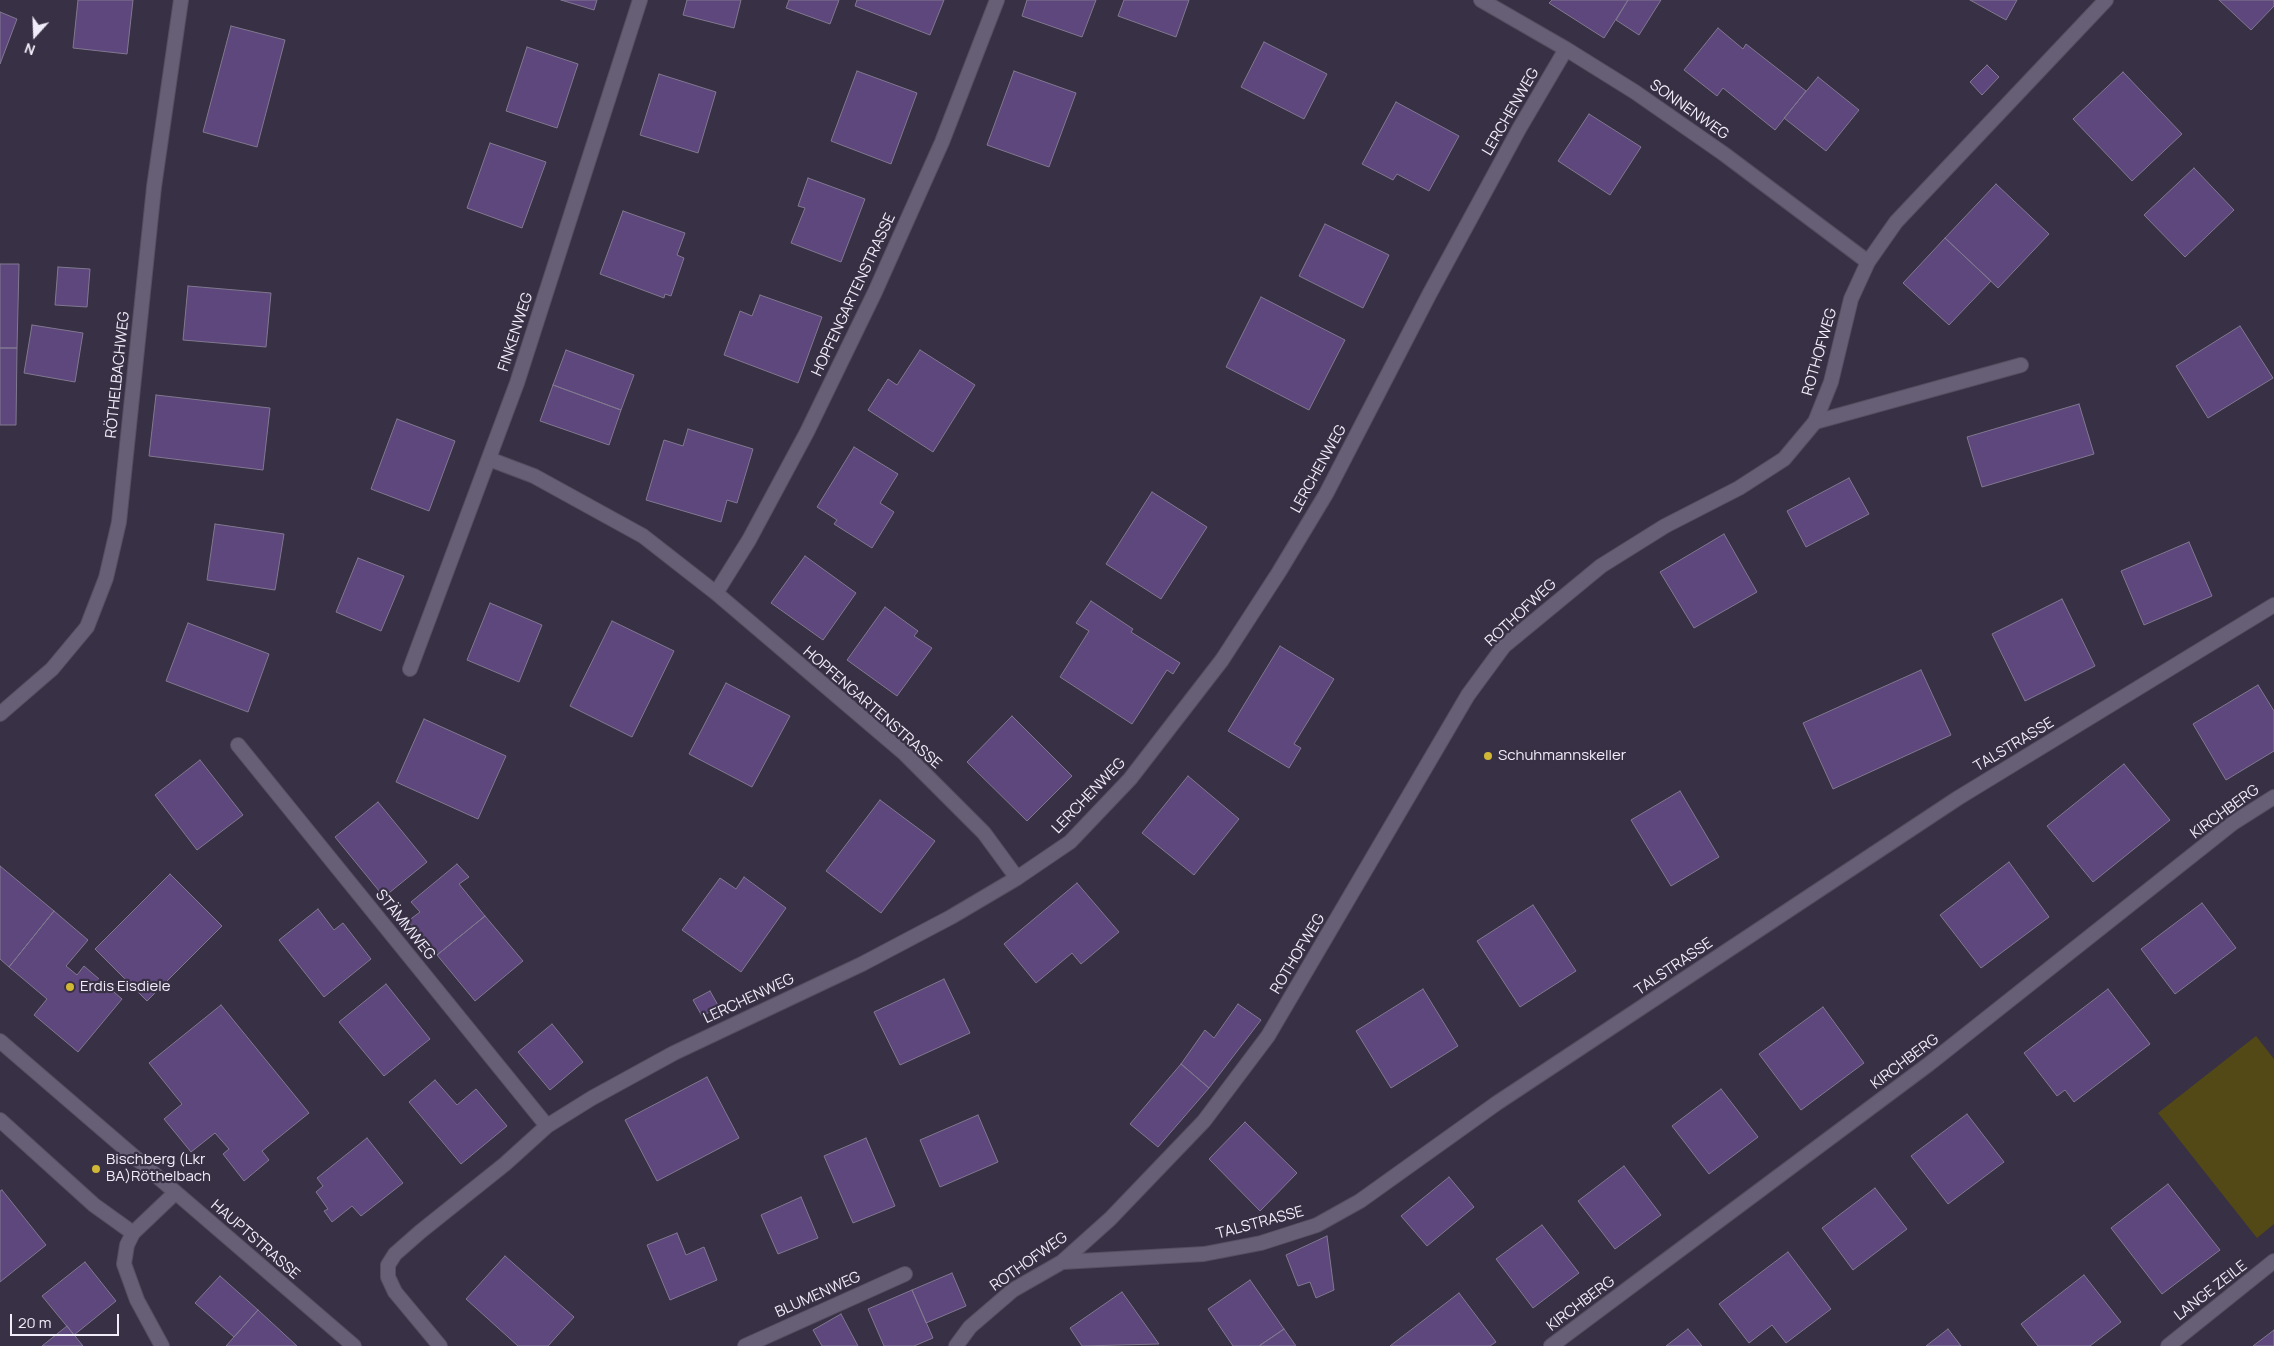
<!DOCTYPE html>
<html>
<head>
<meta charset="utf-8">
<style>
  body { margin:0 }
  #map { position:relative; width:2274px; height:1346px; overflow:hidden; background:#383044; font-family:Manrope,sans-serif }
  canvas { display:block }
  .north { position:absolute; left:10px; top:10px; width:50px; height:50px; -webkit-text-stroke:4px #383044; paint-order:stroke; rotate:200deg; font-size:14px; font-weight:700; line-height:20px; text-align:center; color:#f1ecf9 }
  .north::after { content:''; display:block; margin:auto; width:18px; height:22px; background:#f1ecf9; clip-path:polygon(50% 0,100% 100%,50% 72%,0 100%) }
  .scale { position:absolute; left:10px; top:1314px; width:109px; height:22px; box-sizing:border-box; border:2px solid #f1ecf9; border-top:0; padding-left:6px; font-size:15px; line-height:18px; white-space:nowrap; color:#f1ecf9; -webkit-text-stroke:4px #383044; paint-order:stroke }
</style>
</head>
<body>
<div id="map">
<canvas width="2274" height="1346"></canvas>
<div class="north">N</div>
<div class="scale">20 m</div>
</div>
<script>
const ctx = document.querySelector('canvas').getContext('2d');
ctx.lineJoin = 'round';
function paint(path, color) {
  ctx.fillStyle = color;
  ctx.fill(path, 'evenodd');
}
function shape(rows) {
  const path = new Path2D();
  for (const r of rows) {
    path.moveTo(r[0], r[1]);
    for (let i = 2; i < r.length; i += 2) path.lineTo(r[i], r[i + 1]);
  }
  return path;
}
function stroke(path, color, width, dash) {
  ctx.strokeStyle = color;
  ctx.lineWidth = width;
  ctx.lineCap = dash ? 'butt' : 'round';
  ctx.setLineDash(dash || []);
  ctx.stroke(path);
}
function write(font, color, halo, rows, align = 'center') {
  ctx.font = font + ' Manrope,sans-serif';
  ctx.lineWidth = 4.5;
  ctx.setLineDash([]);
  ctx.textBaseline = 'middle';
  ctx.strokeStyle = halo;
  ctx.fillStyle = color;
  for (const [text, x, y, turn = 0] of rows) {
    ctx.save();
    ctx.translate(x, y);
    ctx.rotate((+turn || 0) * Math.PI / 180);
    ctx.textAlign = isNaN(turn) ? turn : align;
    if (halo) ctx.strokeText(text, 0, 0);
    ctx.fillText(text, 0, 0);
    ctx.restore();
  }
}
paint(shape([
  [2256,1036,2274,1059,2274,1224,2257,1238,2158,1113]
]), '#534917');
const building = shape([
  [78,0,133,0,127,54,73,48,78,0],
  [561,0,597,0,594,10,561,0],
  [687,0,741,0,734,28,683,15,687,0],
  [789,0,839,0,830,24,786,8,789,0],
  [857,0,944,0,930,35,855,6,857,0],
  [1027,0,1096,0,1082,37,1022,16,1027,0],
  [1124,0,1189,0,1176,37,1118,16,1124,0],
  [1552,0,1628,0,1604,38,1549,3,1552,0],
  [1628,0,1661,0,1639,35,1616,20,1628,0],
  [1970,0,2017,0,2006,20,1970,0],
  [2219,0,2274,0,2274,6,2251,30,2219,0],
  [0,12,17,19,0,64,0,12],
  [231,26,285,40,257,147,203,132,231,26],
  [1718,28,1743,49,1746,44,1806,91,1775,130,1723,88,1717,96,1684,70,1718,28],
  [1264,42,1327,74,1304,119,1241,87,1264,42],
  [527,47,578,64,557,128,506,111,527,47],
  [1987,65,1999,77,1982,95,1970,82,1987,65],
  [857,71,917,93,891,164,831,141,857,71],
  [1014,71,1076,93,1049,167,987,145,1014,71],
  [2123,72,2182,134,2132,181,2073,119,2123,72],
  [659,74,716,92,698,153,640,135,659,74],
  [1818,77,1859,110,1826,151,1784,118,1818,77],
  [1396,102,1459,136,1429,191,1397,174,1393,180,1362,164,1396,102],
  [1589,114,1641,147,1610,195,1558,161,1589,114],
  [490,143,546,162,522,228,467,208,490,143],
  [2194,168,2234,210,2185,257,2144,215,2194,168],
  [808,178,865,199,841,262,791,243,805,208,798,206,808,178],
  [1996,184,2049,234,1998,288,1945,238,1996,184],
  [623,211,685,233,677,255,684,258,671,296,665,294,664,298,600,274,623,211],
  [1325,224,1389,255,1363,308,1299,276,1325,224],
  [1945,238,1991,281,1949,325,1903,283,1945,238],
  [0,264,19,264,17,348,0,348,0,264],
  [58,267,90,269,87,307,55,305,58,267],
  [188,286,271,293,266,347,183,340,188,286],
  [760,295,822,317,798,383,724,355,740,311,752,316,760,295],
  [1261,297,1345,340,1309,410,1226,367,1261,297],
  [32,325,83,333,75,382,24,373,32,325],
  [2240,326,2273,378,2208,418,2176,366,2240,326],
  [0,348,17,348,16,425,0,425,0,348],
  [566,350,634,375,621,410,553,385,566,350],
  [920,350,975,385,933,452,868,410,888,379,897,385,920,350],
  [553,385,621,410,609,445,540,421,553,385],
  [156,395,270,408,263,470,149,456,156,395],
  [2079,404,2094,454,1982,487,1967,437,2079,404],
  [397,419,455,441,429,511,371,489,397,419],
  [688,429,753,449,737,503,727,500,721,522,646,500,664,440,683,446,688,429],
  [854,447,898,474,880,503,894,512,872,548,834,524,837,520,817,507,854,447],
  [1849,478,1869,514,1806,547,1787,511,1849,478],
  [1152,492,1207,527,1161,599,1106,564,1152,492],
  [215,524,284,534,275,590,207,580,215,524],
  [1724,534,1757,592,1694,628,1660,572,1724,534],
  [2189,542,2212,596,2144,625,2121,571,2189,542],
  [805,556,856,593,823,640,771,603,805,556],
  [358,558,404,576,381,631,336,612,358,558],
  [2062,599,2095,666,2025,701,1992,634,2062,599],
  [1091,601,1133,629,1131,632,1180,663,1173,674,1167,670,1132,724,1060,677,1089,631,1076,623,1091,601],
  [490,603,542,625,519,682,467,660,490,603],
  [885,607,918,631,914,636,932,648,897,696,847,660,885,607],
  [612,621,674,651,632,737,570,706,612,621],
  [188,623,269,654,248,712,166,681,188,623],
  [1280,646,1334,679,1294,744,1301,748,1289,768,1228,731,1280,646],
  [1921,670,1951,735,1833,789,1803,723,1921,670],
  [726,683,790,716,752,787,689,754,726,683],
  [2258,685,2274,711,2274,751,2226,780,2193,724,2258,685],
  [1012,716,1072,776,1027,821,967,762,1012,716],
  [424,719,506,756,478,819,396,782,424,719],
  [200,760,243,815,197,850,155,795,200,760],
  [2124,764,2170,820,2093,882,2047,826,2124,764],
  [1188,776,1239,819,1194,875,1142,833,1188,776],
  [1680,791,1719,857,1671,886,1631,820,1680,791],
  [880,800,935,841,881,913,826,871,880,800],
  [378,802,427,862,384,897,335,837,378,802],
  [2009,862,2049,917,1981,968,1940,915,2009,862],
  [457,864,469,877,459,884,485,916,437,955,408,921,420,912,411,902,457,864],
  [0,866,54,911,9,967,0,959,0,866],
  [170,874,222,926,147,1001,95,949,170,874],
  [744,877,786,908,741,972,682,930,720,878,736,889,744,877],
  [1077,883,1119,932,1081,964,1072,953,1036,983,1004,944,1077,883],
  [2202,903,2236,948,2175,994,2141,949,2202,903],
  [1533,905,1576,971,1520,1007,1477,941,1533,905],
  [318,909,334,930,343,923,371,959,324,997,279,940,318,909],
  [54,911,88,940,66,966,77,975,84,966,122,999,78,1052,34,1015,47,999,9,967,54,911],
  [485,916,523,961,475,1001,437,955,485,916],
  [944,979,970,1033,900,1065,874,1012,944,979],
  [386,984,430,1039,384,1076,339,1022,386,984],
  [1423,989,1458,1046,1391,1088,1356,1031,1423,989],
  [2108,989,2150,1044,2074,1102,2065,1090,2057,1096,2024,1053,2108,989],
  [710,991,719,1007,702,1016,693,1000,710,991],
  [1238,1004,1261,1020,1209,1088,1181,1064,1205,1030,1214,1038,1238,1004],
  [221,1005,309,1113,262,1151,269,1160,244,1181,223,1154,229,1149,215,1133,191,1152,164,1119,182,1104,149,1063,221,1005],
  [1823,1007,1864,1063,1801,1110,1759,1054,1823,1007],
  [552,1024,583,1062,550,1090,518,1052,552,1024],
  [1181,1064,1209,1088,1158,1147,1130,1124,1181,1064],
  [707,1077,739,1138,657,1181,625,1120,707,1077],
  [435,1080,457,1105,476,1089,507,1126,461,1164,409,1102,435,1080],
  [1721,1089,1758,1137,1709,1174,1672,1126,1721,1089],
  [1967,1114,2004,1162,1948,1204,1911,1156,1967,1114],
  [978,1115,998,1162,940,1187,920,1140,978,1115],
  [1245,1122,1297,1173,1260,1211,1209,1159,1245,1122],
  [367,1138,403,1183,361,1216,352,1206,332,1222,324,1211,328,1209,316,1192,323,1186,317,1178,367,1138],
  [866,1138,895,1206,853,1223,824,1156,866,1138],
  [1624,1166,1661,1215,1615,1249,1578,1201,1624,1166],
  [1449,1177,1474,1207,1427,1246,1401,1216,1449,1177],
  [2168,1184,2220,1250,2162,1294,2111,1228,2168,1184],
  [1875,1188,1907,1229,1853,1270,1822,1228,1875,1188],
  [2,1190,46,1245,0,1282,0,1191,2,1190],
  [801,1197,818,1238,778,1254,761,1215,801,1197],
  [1542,1225,1579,1273,1533,1308,1496,1259,1542,1225],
  [677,1233,686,1255,704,1247,717,1280,670,1300,647,1245,677,1233],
  [1327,1236,1334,1290,1316,1298,1310,1282,1298,1286,1286,1255,1327,1236],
  [1788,1252,1831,1309,1786,1343,1772,1325,1749,1343,1719,1304,1788,1252],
  [505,1256,574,1317,548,1346,518,1346,466,1299,505,1256],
  [85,1262,116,1301,74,1335,42,1296,85,1262],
  [952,1273,966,1306,926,1323,912,1290,952,1273],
  [2084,1275,2121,1322,2090,1346,2038,1346,2021,1324,2084,1275],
  [220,1276,258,1310,234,1337,195,1303,220,1276],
  [1250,1280,1284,1329,1259,1346,1233,1346,1208,1309,1250,1280],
  [912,1290,933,1338,914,1346,884,1346,868,1309,912,1290],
  [1122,1292,1159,1344,1082,1346,1070,1328,1122,1292],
  [1459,1293,1496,1342,1490,1346,1390,1346,1459,1293],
  [258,1310,297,1346,226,1346,258,1310],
  [841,1314,858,1346,822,1346,813,1330,841,1314],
  [67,1326,83,1346,42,1346,67,1326],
  [1284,1329,1296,1346,1259,1346,1284,1329],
  [1688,1329,1702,1346,1666,1346,1688,1329],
  [1948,1329,1961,1346,1926,1346,1948,1329],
  [2274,1330,2274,1346,2253,1346,2274,1330]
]);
paint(building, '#5d477c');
stroke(building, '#817890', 1);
const service = shape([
  [1815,422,2021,365],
  [0,1120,94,1205,133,1233]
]);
const minor = shape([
  [1481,0,1566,49,1635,92,1724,154,1868,262],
  [489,459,534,476,643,536,716,593,905,754,984,833,1017,878],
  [716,593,749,540,807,432,875,292,942,142,997,0],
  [410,669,517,383,640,0],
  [0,714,52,669,87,627,106,578,119,522,154,187,181,0],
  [238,745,547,1126],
  [1062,1262,1204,1254,1261,1243,1317,1225,1360,1201,1497,1103,1958,798,2274,605],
  [162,1346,137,1300,124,1264,127,1245,133,1233,175,1193],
  [440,1346,395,1292,388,1277,388,1265,395,1254,420,1232,505,1164,547,1126,592,1098,674,1053,862,964,951,917,1017,878,1070,842,1130,779,1222,660,1279,572,1326,494,1430,293,1519,129,1566,49],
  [745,1346,905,1274],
  [956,1346,970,1327,1013,1290,1062,1262,1110,1219,1204,1121,1268,1036,1468,695,1504,646,1601,566,1665,526,1739,488,1784,459,1815,422,1831,382,1851,299,1868,262,1896,222,2106,0],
  [1551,1346,1929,1064,2233,823,2274,797],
  [2168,1346,2274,1261]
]);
const tertiary = shape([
  [0,1041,354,1346]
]);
stroke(service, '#564e60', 16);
stroke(minor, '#564e60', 16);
stroke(tertiary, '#564e60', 16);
stroke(service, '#675f76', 14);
stroke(minor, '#675f76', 14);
stroke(tertiary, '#675f76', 14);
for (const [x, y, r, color] of [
  [1488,756,5,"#d0b736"],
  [70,987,5,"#d0b736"],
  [96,1169,5,"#d0b736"]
]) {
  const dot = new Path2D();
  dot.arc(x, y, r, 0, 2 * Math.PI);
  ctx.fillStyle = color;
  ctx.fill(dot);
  stroke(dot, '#383044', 2);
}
write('15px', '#f1ecf9', '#383044', [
  ["SONNENWEG",1689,110,35],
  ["LERCHENWEG",1511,112,-60],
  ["HOPFENGARTENSTRASSE",854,295,-65],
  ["FINKENWEG",516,332,-72],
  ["ROTHOFWEG",1820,352,-74],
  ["RÖTHELBACHWEG",118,375,-84],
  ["LERCHENWEG",1319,469,-61],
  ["ROTHOFWEG",1521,613,-43],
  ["HOPFENGARTENSTRASSE",872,708,41],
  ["TALSTRASSE",2014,745,-31],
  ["LERCHENWEG",1089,796,-46],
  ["KIRCHBERG",2225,812,-36],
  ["STÄMMWEG",405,925,51],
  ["ROTHOFWEG",1298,954,-59],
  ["TALSTRASSE",1674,967,-34],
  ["LERCHENWEG",749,999,-25],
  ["KIRCHBERG",1905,1062,-37],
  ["TALSTRASSE",1260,1223,-15],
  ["HAUPTSTRASSE",255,1240,41],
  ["ROTHOFWEG",1029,1262,-35],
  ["LANGE ZEILE",2211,1291,-38],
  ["BLUMENWEG",818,1295,-24],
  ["KIRCHBERG",1581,1304,-37]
]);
write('15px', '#f1ecf9', '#383044', [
  ["Schuhmannskeller",1498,756],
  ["Erdis Eisdiele",80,987],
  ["Bischberg (Lkr",106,1160],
  ["BA)Röthelbach",106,1177]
], 'left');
</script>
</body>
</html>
